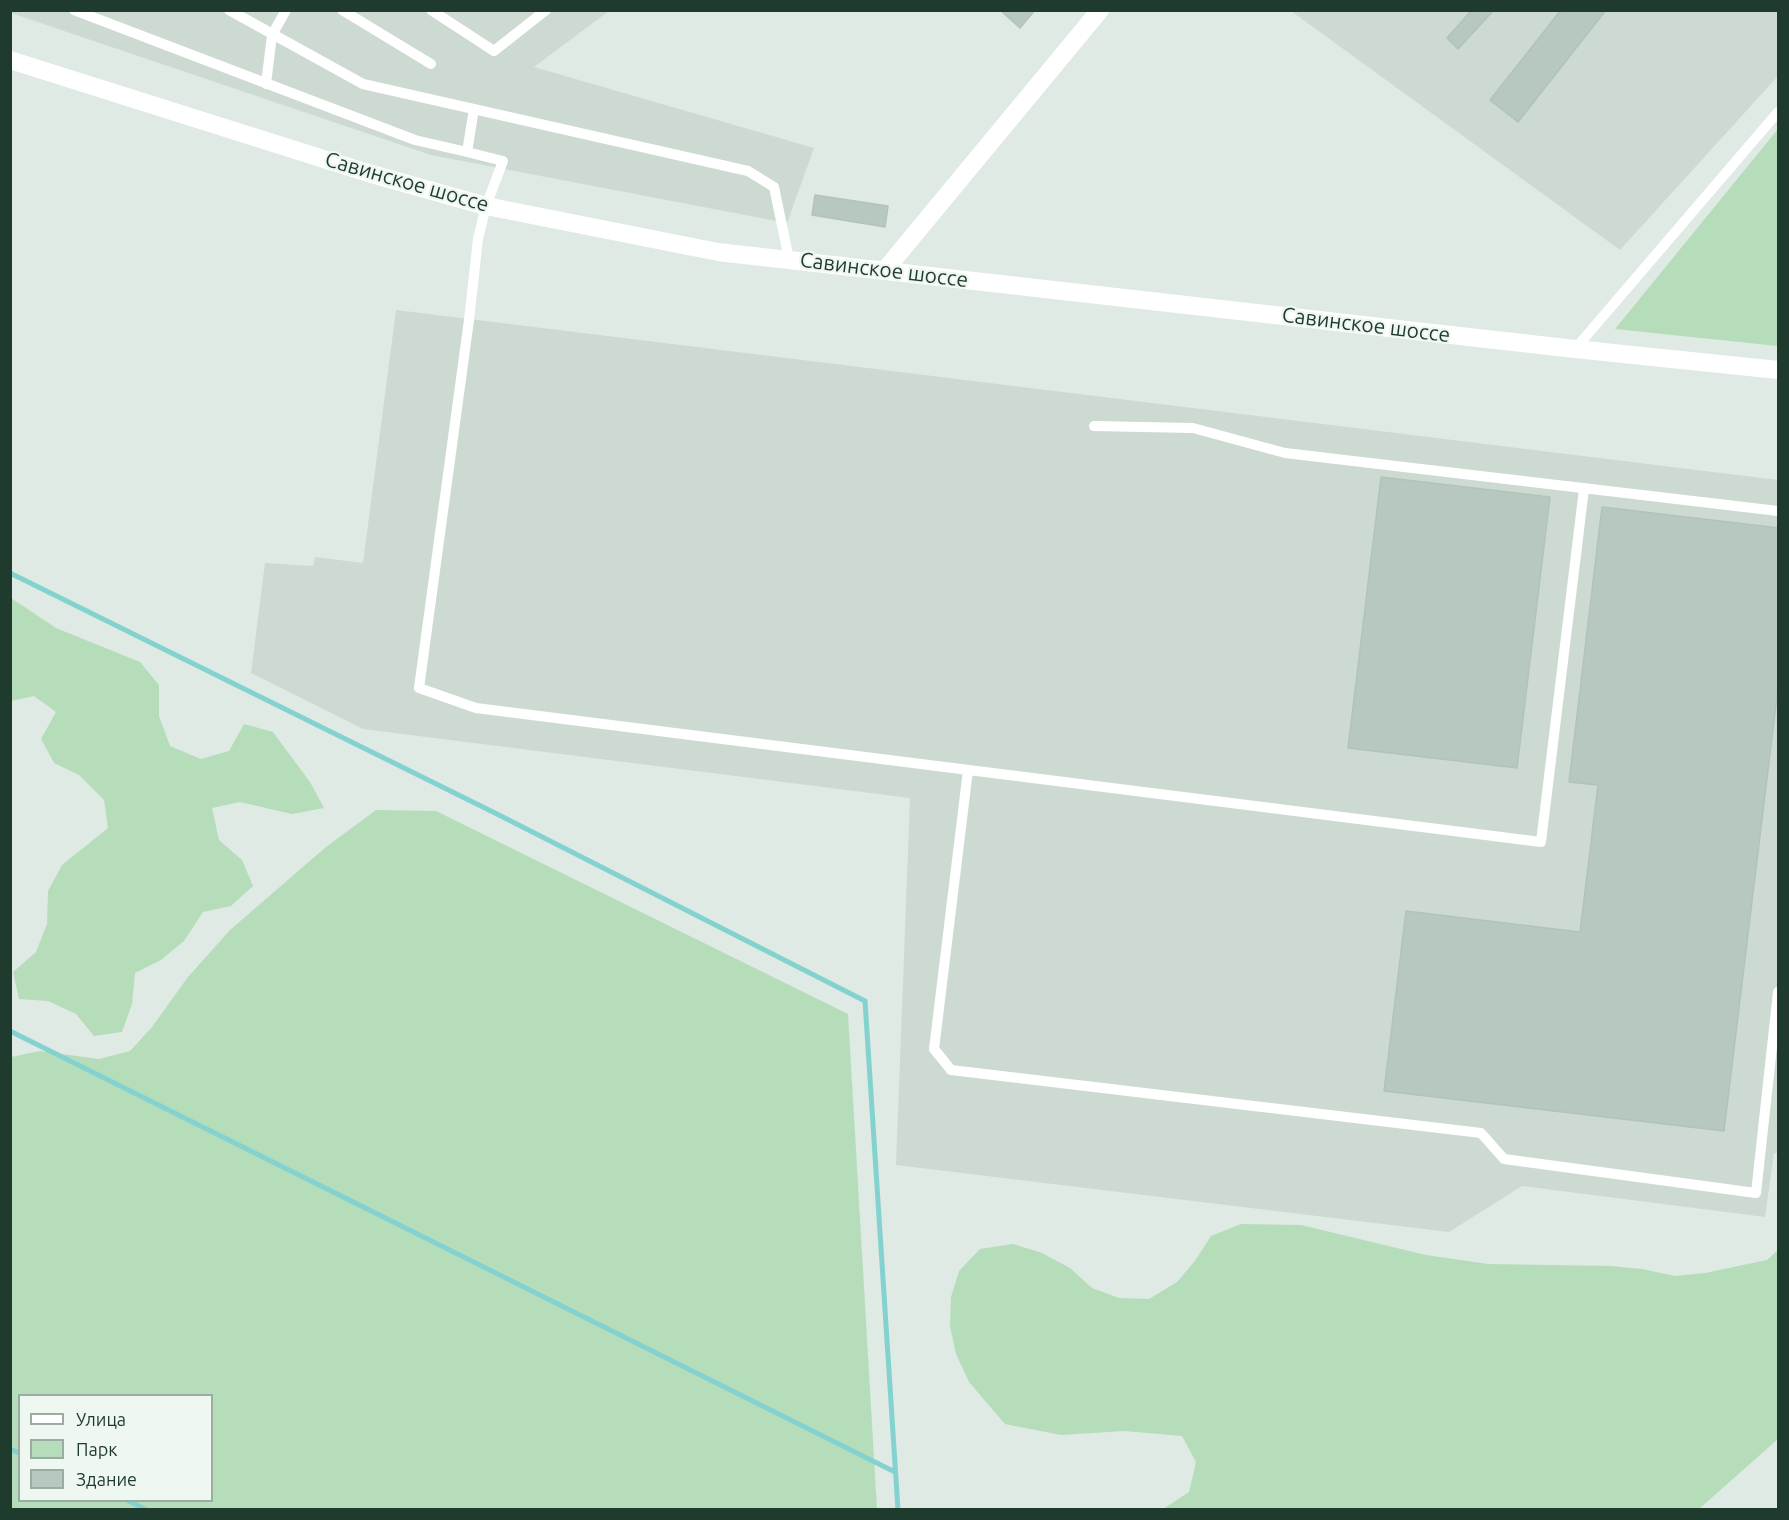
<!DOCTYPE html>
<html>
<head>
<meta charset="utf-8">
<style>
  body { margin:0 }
  #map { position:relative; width:1789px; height:1520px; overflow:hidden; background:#deeae3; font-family:Ubuntu,sans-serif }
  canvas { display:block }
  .frame { position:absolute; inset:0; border:12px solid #1f3b2e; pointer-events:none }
  .legend { position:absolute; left:18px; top:1394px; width:195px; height:108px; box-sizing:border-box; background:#eff7f1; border:2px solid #9caca3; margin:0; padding:8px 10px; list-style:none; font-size:18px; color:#1f3b2e }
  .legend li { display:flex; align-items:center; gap:12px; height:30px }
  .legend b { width:30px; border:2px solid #9caca3 }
</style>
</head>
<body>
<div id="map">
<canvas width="1789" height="1520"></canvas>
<div class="frame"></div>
<ul class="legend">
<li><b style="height:8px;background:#fff"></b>Улица</li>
<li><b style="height:16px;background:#b6ddba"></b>Парк</li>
<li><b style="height:16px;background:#b7c8be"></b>Здание</li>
</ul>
</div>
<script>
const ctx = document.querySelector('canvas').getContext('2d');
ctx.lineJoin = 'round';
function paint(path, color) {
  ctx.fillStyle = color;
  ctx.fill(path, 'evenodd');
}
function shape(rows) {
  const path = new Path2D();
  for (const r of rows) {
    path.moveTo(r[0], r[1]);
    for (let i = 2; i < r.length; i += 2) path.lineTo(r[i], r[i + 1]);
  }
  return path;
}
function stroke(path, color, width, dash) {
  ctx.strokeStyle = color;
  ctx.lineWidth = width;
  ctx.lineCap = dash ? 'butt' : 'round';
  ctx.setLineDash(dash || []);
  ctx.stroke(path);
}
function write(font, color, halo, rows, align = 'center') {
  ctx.font = font + ' Ubuntu,sans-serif';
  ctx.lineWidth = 4.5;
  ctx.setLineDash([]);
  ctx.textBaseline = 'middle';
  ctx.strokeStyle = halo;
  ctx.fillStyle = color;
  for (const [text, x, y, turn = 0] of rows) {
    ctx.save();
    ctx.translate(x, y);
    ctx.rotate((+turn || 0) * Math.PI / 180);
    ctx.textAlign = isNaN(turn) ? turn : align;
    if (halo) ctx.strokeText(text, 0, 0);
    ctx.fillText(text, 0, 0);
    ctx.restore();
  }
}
paint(shape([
  [11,10,609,11,534,67,814,148,787,223,431,155,11,13],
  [1291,11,1778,11,1778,76,1620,250],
  [396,310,1778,480,1778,1153,1774,1153,1765,1217,1522,1186,1449,1232,896,1165,910,798,363,729,251,673,265,563,313,566,315,557,363,563]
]), '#cddad2');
paint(shape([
  [1778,129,1778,346,1615,329],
  [11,598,56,628,140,662,159,685,159,716,170,746,201,759,229,751,244,724,273,732,310,782,324,808,292,814,240,802,212,808,219,840,242,860,253,886,231,906,203,912,184,941,161,960,135,973,132,1004,122,1032,94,1036,76,1014,48,1001,19,999,13,972,36,952,47,924,48,891,62,865,108,828,104,800,79,775,54,763,41,739,56,712,34,696,11,701],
  [376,810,436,811,848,1014,877,1509,11,1509,11,1057,40,1051,99,1059,130,1051,152,1027,188,977,230,930,326,847],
  [20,1396,212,1396,212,1500,20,1500],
  [1241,1224,1301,1225,1426,1255,1488,1264,1611,1266,1642,1269,1675,1276,1705,1273,1767,1260,1778,1250,1778,1439,1699,1509,1163,1509,1189,1492,1196,1462,1182,1436,1124,1431,1061,1435,1005,1424,969,1382,956,1354,950,1326,951,1297,959,1271,980,1249,1013,1244,1042,1253,1070,1268,1092,1288,1119,1298,1149,1299,1177,1282,1195,1261,1211,1236]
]), '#b6ddba');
stroke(shape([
  [10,573,499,815,865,1001,898,1510],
  [10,1031,895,1472],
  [10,1449,20,1453],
  [127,1500,147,1510]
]), '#84d2d0', 5);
const building = shape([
  [1000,10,1035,10,1020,28,1000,10],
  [1472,10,1494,10,1458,49,1447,38,1472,10],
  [1561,10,1606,10,1518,122,1490,100,1561,10],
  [815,195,888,206,885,227,812,215,815,195],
  [1381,477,1550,497,1517,768,1348,748,1381,477],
  [1602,507,1779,528,1779,680,1724,1131,1384,1091,1406,911,1580,932,1598,785,1569,782,1602,507]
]);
paint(building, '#b7c8be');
stroke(building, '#b1c4b9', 1.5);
stroke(shape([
  [74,10,415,140,467,152],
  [229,10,363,84,748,171,774,187,789,259],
  [342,10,431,64],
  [431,10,494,51,546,10],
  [266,84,272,35,286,10],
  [474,109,467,152,503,161,486,206,478,239,469,320,419,688,476,708,1541,842,1584,489],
  [1575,349,1778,112],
  [1094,426,1193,428,1285,453,1778,511],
  [968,770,934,1049,951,1070,1481,1133,1504,1159,1756,1193,1778,992]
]), '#fff', 10);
stroke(shape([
  [885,270,1100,10]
]), '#fff', 18);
stroke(shape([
  [10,60,368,173,486,206,718,252,1575,349,1778,370]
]), '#fff', 18);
write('21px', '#1f3b2e', '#eff7f1', [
  ["Савинское шоссе",407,182,16],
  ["Савинское шоссе",884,270,7],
  ["Савинское шоссе",1366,325,7]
]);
</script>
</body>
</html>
